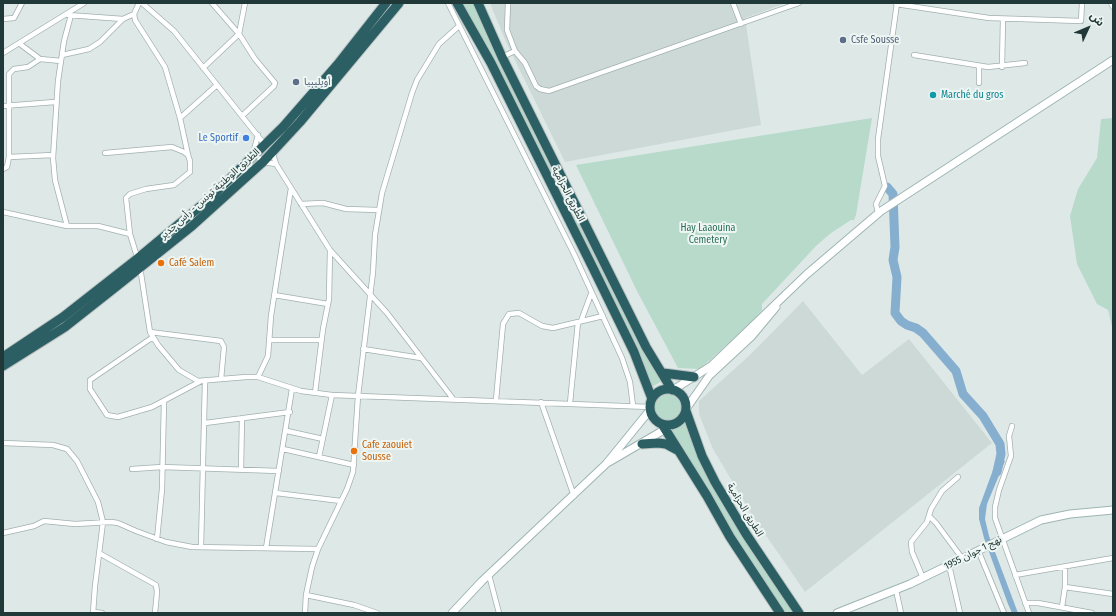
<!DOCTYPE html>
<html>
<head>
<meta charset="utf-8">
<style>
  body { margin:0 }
  #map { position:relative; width:1116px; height:616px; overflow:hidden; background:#dee9e7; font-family:"Fira Sans Condensed","Noto Sans Arabic",sans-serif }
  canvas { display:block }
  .frame { position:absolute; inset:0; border:4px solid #203838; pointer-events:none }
  .north { position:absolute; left:1068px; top:8px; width:40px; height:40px; -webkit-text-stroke:3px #eef6f4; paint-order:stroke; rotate:46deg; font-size:11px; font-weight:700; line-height:16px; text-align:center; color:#203838 }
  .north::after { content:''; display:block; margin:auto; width:14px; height:18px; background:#203838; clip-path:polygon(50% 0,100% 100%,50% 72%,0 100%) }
</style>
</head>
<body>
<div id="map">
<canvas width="1116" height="616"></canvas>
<div class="frame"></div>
<div class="north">ش</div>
</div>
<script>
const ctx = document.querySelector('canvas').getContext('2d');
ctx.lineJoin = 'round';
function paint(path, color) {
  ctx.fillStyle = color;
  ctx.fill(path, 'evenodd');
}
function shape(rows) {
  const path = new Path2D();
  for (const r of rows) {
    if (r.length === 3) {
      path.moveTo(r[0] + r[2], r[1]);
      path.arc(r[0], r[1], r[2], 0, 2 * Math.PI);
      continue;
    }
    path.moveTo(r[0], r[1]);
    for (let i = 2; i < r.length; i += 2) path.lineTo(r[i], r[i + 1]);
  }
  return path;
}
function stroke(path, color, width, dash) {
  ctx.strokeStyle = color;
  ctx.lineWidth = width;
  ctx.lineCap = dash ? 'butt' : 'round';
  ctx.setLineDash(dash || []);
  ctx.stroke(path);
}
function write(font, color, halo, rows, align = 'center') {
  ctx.font = font + ' "Fira Sans Condensed","Noto Sans Arabic",sans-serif';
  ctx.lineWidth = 4;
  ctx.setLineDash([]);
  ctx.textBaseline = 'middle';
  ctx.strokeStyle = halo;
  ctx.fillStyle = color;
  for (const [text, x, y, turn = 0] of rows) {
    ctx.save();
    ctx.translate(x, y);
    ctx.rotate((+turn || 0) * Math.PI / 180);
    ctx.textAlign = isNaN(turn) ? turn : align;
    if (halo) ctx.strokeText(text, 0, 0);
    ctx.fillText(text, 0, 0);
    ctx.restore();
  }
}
paint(shape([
  [490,3,786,3,745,18,761,125,565,162,506,42],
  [803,301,862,375,909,339,992,443,805,592,752,515,713,449,699,414,699,401,752,353]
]), '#ccd9d7');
paint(shape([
  [459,3,475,3,664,380,650,388,649,379,641,355,548,170],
  [872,118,856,215,854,220,851,220,831,233,816,246,762,304,762,310,751,322,700,369,678,368,637,291,576,165],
  [1113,118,1113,331,1108,310,1097,304,1077,264,1070,216,1078,189,1097,158,1101,119],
  [668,407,14],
  [686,422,696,452,739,531,794,613,782,613,669,432]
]), '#b7dacb');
paint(shape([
  [997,459,1005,461,987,504,985,519,989,536,1018,613,1012,613,1008,604,984,538,979,519,979,508]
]), '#86aece');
stroke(shape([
  [887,187,893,194,895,247,893,260,897,277,895,313,901,321,907,325,916,328,923,333,956,371,963,394,983,416,1000,444,1001,454,997,472]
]), '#86aece', 9);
const street = shape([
  [139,3,134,14,135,20,165,67,180,118,188,155],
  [142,3,174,31,265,145],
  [212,3,239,34,255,59,275,83,274,86,242,116],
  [448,3,574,254,622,358,630,382,633,406],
  [508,3,507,30,515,51],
  [733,3,741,24],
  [1111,3,1113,7],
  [896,4,989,18,1081,21,1082,3],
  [68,15,123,19],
  [3,19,14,18,22,3],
  [20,44,40,59,61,61],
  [3,53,84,3],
  [62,55,89,49,100,42,123,19,134,14],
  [914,55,988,67,1025,63],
  [502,57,515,51,525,63,536,86,540,89,549,91,799,3],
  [1002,67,1003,19],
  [203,68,239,34,245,3],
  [979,83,979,66],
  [3,106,55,102],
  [180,118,217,85],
  [258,135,254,150,256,155,263,162,276,164],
  [272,151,276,164,330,250,387,313,454,400],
  [105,153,172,147,184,152,188,155,190,161,190,172,174,185,146,189,130,194,126,198,130,234,138,260],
  [9,157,53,155],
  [3,169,7,167,9,157,9,74,14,69,28,67,40,59],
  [301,204,323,203,346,209,378,210],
  [3,212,67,226,98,226,130,234],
  [878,213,876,204,885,186,878,156,878,139,897,3],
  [67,226,55,180,53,158,58,81,64,41,71,15],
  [140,267,150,332,158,345,179,370,198,381,246,377,258,377,301,391,332,395,650,407],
  [274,295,328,304],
  [581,321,591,294],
  [150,332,221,341,224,347,221,379],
  [153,337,90,380,90,389,107,415,118,417,152,407,201,381],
  [270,340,321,340],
  [363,349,421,358],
  [258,377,268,356,271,316,291,188],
  [315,393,323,329,329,299,330,250],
  [496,400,503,324,509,314,519,313,542,326,553,328,603,316],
  [541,402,574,496],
  [570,403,578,322],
  [205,423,290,412],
  [1012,426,1009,436,1011,456,999,490,995,507,995,518,1029,613],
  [287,431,323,439],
  [3,443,53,445,67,449,77,461,98,502,103,522,95,586,93,613],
  [283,449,354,465],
  [319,457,332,395],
  [132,469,162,467,279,471],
  [241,470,242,418],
  [276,493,341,501],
  [930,517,936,523,962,558],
  [3,533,34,526,44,521,75,524,111,522,118,523,136,531,166,542,192,547,318,549],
  [157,539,162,489,164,401],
  [201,547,205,381],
  [266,548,292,389],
  [978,550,1004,613],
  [99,553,156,585,157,592,155,613],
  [949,565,960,613],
  [489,575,499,613],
  [1015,575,1113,558],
  [923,578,912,552,911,542,927,522,931,509,942,491,958,477],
  [1065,587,1113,594],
  [896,590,901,613],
  [306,595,354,605,377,613],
  [1025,603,1038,603,1092,613],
  [1062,607,1065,587,1065,567],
  [94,612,102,613],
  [305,613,306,595,312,567,318,549,347,489,353,472,358,396,373,272,375,235,382,193,412,93,417,80,439,44,459,26]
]);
const secondary = shape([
  [673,390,711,366,807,274,881,211,1113,60],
  [686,409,709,376,751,337,776,307],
  [609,462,674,424],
  [452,613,482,581,606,464,650,410],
  [837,613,910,584,1041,520,1070,514,1113,510]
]);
const highway = shape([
  [457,3,491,63,594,270,634,352,652,399],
  [478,3,502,57,646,347,672,390],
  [3,357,63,317,137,259,208,200,283,127,338,64,386,3],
  [3,366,65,327,117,286,192,226,263,162,300,122,399,3],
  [663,373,694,377],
  [668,407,18],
  [686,411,702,456,715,482,746,534,799,613],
  [662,424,707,496,730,537,780,613],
  [642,444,658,443,666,444,679,451]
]);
stroke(street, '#a1b0af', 6);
stroke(secondary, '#9db5b3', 9);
stroke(highway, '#bcc3c3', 11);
stroke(street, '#fff', 4.5);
stroke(secondary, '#fff', 7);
stroke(highway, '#2c5f64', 9);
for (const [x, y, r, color] of [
  [843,40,4,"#5c6f8a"],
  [296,82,4,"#5c6f8a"],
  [933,95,4,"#0f9aa8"],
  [246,138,4,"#3f7fe0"],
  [161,263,4,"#e8710a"],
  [354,451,4,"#e8710a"]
]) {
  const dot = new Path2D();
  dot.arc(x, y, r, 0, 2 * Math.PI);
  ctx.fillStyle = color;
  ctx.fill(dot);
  stroke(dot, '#eef6f4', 1.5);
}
write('10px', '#4e5e75', '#eef6f4', [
  ["Csfe Sousse",851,40],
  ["أويليبيا",304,82]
], 'left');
write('10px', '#0d838f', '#eef6f4', [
  ["Marché du gros",941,95]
], 'left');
write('10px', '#366cbe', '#eef6f4', [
  ["Le Sportif",238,138]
], 'right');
write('10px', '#203838', '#eef6f4', [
  ["الطريق الوطنية تونس - رأس جدير",210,194,-42],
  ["الطريق الحزامية",568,194,63],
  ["الطريق الحزامية",745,510,59],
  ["نهج 1 جوان 1955",973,553,-27]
]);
write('10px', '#2b6e58', '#eef6f4', [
  ["Hay Laaouina",708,228],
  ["Cemetery",708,240]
]);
write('10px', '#c56008', '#eef6f4', [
  ["Café Salem",169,263],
  ["Cafe zaouiet",362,445],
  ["Sousse",362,457]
], 'left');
</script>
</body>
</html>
